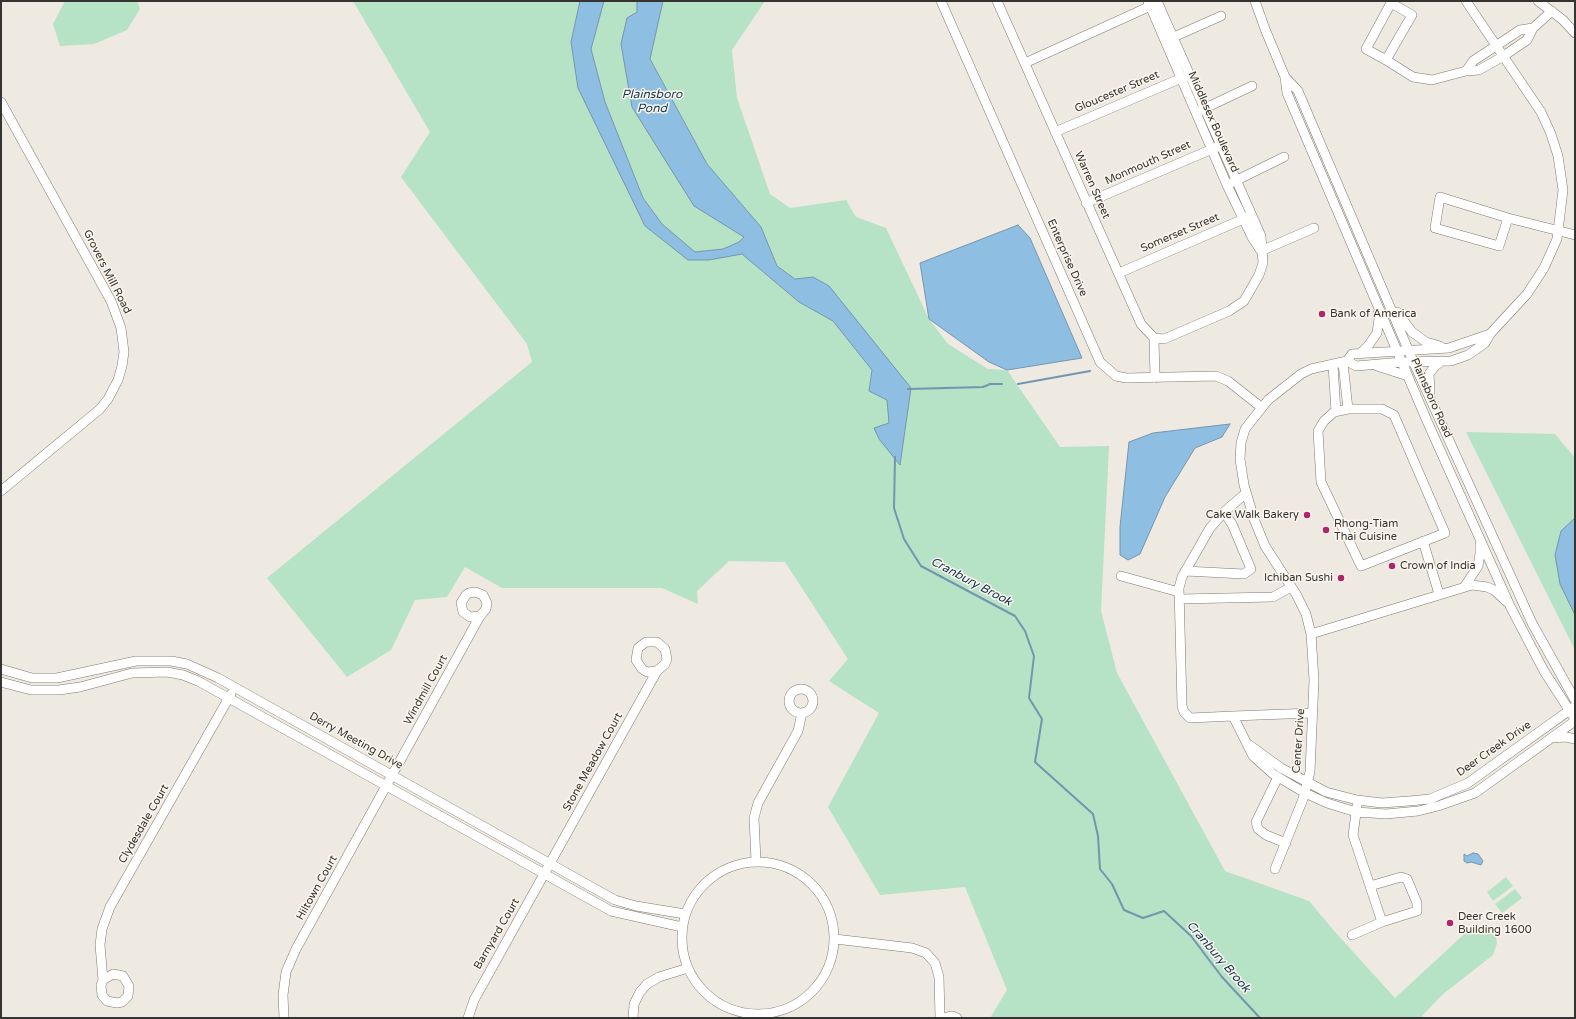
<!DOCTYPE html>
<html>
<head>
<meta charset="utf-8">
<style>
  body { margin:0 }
  #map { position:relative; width:1576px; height:1019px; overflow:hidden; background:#eee9e1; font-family:"Varela Round",sans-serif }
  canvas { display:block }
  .frame { position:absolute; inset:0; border:2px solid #363431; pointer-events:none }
</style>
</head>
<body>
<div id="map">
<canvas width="1576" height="1019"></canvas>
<div class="frame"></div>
</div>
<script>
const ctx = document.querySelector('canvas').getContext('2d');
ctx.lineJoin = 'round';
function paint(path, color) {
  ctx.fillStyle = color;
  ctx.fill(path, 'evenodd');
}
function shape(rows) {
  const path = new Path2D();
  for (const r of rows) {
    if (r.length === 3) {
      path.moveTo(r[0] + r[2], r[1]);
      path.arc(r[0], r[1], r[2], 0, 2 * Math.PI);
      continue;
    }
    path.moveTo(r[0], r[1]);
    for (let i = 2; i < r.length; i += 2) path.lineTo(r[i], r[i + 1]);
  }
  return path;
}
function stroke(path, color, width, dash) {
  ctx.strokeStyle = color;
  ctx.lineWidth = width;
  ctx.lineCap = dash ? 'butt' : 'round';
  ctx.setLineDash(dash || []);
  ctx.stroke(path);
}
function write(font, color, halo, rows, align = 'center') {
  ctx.font = font + ' "Varela Round",sans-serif';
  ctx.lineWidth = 3;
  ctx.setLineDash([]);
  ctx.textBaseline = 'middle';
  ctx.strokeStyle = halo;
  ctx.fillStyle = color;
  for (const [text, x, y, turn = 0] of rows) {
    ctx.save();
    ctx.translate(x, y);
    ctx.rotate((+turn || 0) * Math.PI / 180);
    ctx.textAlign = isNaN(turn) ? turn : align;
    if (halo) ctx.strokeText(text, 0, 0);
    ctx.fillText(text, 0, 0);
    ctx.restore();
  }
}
paint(shape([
  [65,1,137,1,140,9,127,30,94,44,60,46,53,24],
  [353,1,580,1,571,42,645,226,688,260,742,254,799,302,833,321,872,370,869,391,887,400,889,424,874,428,879,439,900,465,911,388,813,277,795,279,777,266,761,227,707,164,650,59,663,1,765,1,732,50,737,98,770,194,790,208,846,200,856,217,886,228,929,319,948,344,988,369,1007,370,1060,447,1109,446,1101,611,1117,673,1225,871,1309,901,1335,932,1395,998,1473,926,1484,926,1495,929,1497,943,1493,955,1443,994,1422,1016,1423,1018,990,1018,1007,990,965,887,880,895,828,807,879,713,829,681,848,659,785,562,729,561,697,591,698,604,662,588,502,588,465,567,447,597,415,600,391,650,347,677,267,578,532,362,527,344,401,177,430,132],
  [604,1,637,1,637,12,627,18,694,206,744,237,739,242,723,249,695,252,662,224,643,198,605,102,591,49],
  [1466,432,1555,434,1575,458,1575,650],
  [1506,877,1513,886,1493,901,1487,892],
  [1515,889,1522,898,1502,913,1495,904]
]), '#b6e2c6');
const water = shape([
  [580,1,604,1,591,49,605,102,643,198,662,224,695,252,723,249,739,242,744,237,694,206,632,107,621,44,627,18,637,12,637,1,663,1,650,59,707,164,761,227,777,266,795,279,813,277,829,286,911,388,900,465,879,439,874,428,889,423,887,400,869,391,872,370,833,321,799,302,742,254,709,260,688,260,645,226,578,88,571,42,580,1],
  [1018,225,1030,238,1082,358,1007,370,989,362,929,319,920,263,1018,225],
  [1230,424,1222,437,1195,448,1165,497,1140,554,1128,560,1120,555,1120,527,1129,442,1153,433,1230,424],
  [1575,518,1575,615,1560,584,1555,555,1561,531,1575,518],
  [1473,853,1478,854,1483,861,1481,865,1471,862,1467,863,1464,861,1464,854,1467,856,1473,853]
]);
paint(water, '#8ebfe3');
stroke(water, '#7495ae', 1);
stroke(shape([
  [1018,384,1090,371],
  [908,389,983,387,990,384,1002,384],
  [895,457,894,508,904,539,921,566,1015,616,1025,631,1034,656,1029,698,1042,719,1035,762,1093,814,1098,836,1100,869,1112,884,1124,910,1143,918,1164,911,1191,936,1222,977,1260,1018]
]), '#7495ae', 2);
const minor = shape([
  [941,1,1100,362,1116,376,1126,378,1216,376,1228,381,1261,407],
  [997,1,1141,324,1154,338,1155,378],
  [1148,1,1227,185,1252,237,1261,251],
  [1255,1,1265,29,1285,77,1287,93,1427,421,1510,606,1544,671,1575,719],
  [1538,1,1563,20,1575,33],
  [1391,3,1412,15,1386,60,1366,49,1391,3],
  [1533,28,1527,40,1502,57,1479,70,1466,71,1473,61,1520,30,1533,28],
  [1533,28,1552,11],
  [1167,40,1221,16],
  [1386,60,1413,77,1432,80,1466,71],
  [1025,63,1155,4],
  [1285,77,1298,91,1413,361,1532,623,1575,700],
  [1,102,111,301,121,328,124,352,122,366,118,380,108,399,100,409,1,491],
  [1199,111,1252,86],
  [1055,132,1184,77],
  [1231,183,1284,157],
  [1440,197,1508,218,1499,246,1435,228,1440,197],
  [1086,203,1217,147],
  [1508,218,1575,235],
  [1261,251,1314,228],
  [1119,273,1248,217],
  [1397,312,1412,332,1426,342,1440,346],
  [1154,338,1164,339,1229,311,1244,301,1259,275,1263,263,1261,236,1157,1],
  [1361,353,1368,346,1377,333,1379,319,1378,313],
  [1347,361,1356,366,1402,362,1451,361,1468,355,1485,343,1490,334,1527,294,1544,268,1557,239,1563,190,1558,156,1551,134,1541,112,1466,1],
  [1343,363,1348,409],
  [1333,365,1336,412],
  [1377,366,1408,376],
  [1430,392,1429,374,1435,366,1442,361],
  [1348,409,1382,409,1394,415,1445,533,1361,566,1321,482,1318,431,1324,421,1334,412,1348,409],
  [1246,493,1224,512,1210,528,1182,577,1179,588,1182,706,1184,712,1190,718,1233,716,1253,756,1273,774,1305,793,1327,803,1356,812,1386,814,1418,811,1438,806,1475,793,1575,721],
  [1423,541,1439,594],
  [1185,571,1244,574,1251,569,1232,524,1224,512],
  [1121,576,1179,592],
  [1465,586,1478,566,1480,554,1480,545],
  [1180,599,1273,597,1291,587],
  [1311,634,1472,585,1487,587,1494,590,1507,602],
  [1,669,32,678,57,678,136,661,171,661,187,664,218,678,615,900,636,906,685,914],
  [1,682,31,690,59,690,80,687,132,673,167,672,183,675,198,681,611,911,682,927],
  [801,701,12],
  [1233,716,1313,713],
  [1551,738,1566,737,1575,739],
  [1248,744,1281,768,1326,792,1357,800,1382,803,1409,801,1430,799,1468,783,1574,707],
  [1278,777,1256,822,1258,829,1266,835,1286,843],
  [1357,806,1353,835,1382,922],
  [756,861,754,818,758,803,798,731,802,713],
  [758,938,76],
  [1275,869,1303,799,1310,772,1314,680,1311,634,1306,614,1296,594,1265,546,1254,519,1244,485,1240,459,1241,443,1245,429,1268,400,1301,374,1311,369,1347,361,1352,354,1449,348,1490,334],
  [1352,935,1382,922,1417,911,1417,903,1407,879,1401,877,1370,886],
  [835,939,912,948,926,953,935,963,939,977,940,1018],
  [103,980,113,974,123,976,129,986,128,996,122,1002,117,1003,107,1001,102,995,101,985,103,980,100,945,102,929,110,907,231,694],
  [284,1018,283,995,286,972,296,949,480,616,486,609,487,603,483,595,475,592,469,593,466,595,461,603,463,612,470,617,480,616],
  [468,1018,474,1000,657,671,665,664,667,659,665,649,657,642,646,642,638,648,636,660,642,669,647,672,657,671],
  [633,1018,634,1004,640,992,647,984,659,977,688,968],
  [943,1018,952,1016,957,1018]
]);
stroke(minor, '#7e7a72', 10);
stroke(minor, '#fff', 9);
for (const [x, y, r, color] of [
  [1322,314,4,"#ad266c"],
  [1307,515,4,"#ad266c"],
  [1326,530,4,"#ad266c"],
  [1392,566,4,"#ad266c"],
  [1341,578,4,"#ad266c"],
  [1450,923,4,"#ad266c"]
]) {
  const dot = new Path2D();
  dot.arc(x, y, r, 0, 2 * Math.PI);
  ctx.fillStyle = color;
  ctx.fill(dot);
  stroke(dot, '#fcf6ee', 1.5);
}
write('11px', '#363431', '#fcf6ee', [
  ["Gloucester Street",1117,92,-23],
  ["Middlesex Boulevard",1213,122,66],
  ["Monmouth Street",1148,163,-24],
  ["Warren Street",1092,185,66],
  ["Somerset Street",1180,233,-23],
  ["Enterprise Drive",1067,258,66],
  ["Grovers Mill Road",107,272,63],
  ["Plainsboro Road",1431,398,66],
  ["Windmill Court",426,690,-61],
  ["Derry Meeting Drive",356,741,29],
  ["Center Drive",1299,741,-86],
  ["Deer Creek Drive",1494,749,-35],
  ["Stone Meadow Court",593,762,-61],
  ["Clydesdale Court",144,824,-60],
  ["Hiltown Court",317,888,-61],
  ["Barnyard Court",497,934,-60]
]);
write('11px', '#363431', '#fcf6ee', [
  ["Bank of America",1330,314],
  ["Cake Walk Bakery",1299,515,"right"],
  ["Rhong-Tiam",1334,524],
  ["Thai Cuisine",1334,537],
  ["Crown of India",1400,566],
  ["Ichiban Sushi",1333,578,"right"],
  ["Deer Creek",1458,917],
  ["Building 1600",1458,930]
], 'left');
write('italic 12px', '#123852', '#fcf6ee', [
  ["Plainsboro",652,95],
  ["Pond",652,109],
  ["Cranbury Brook",971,582,28],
  ["Cranbury Brook",1218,957,49]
]);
</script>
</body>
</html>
